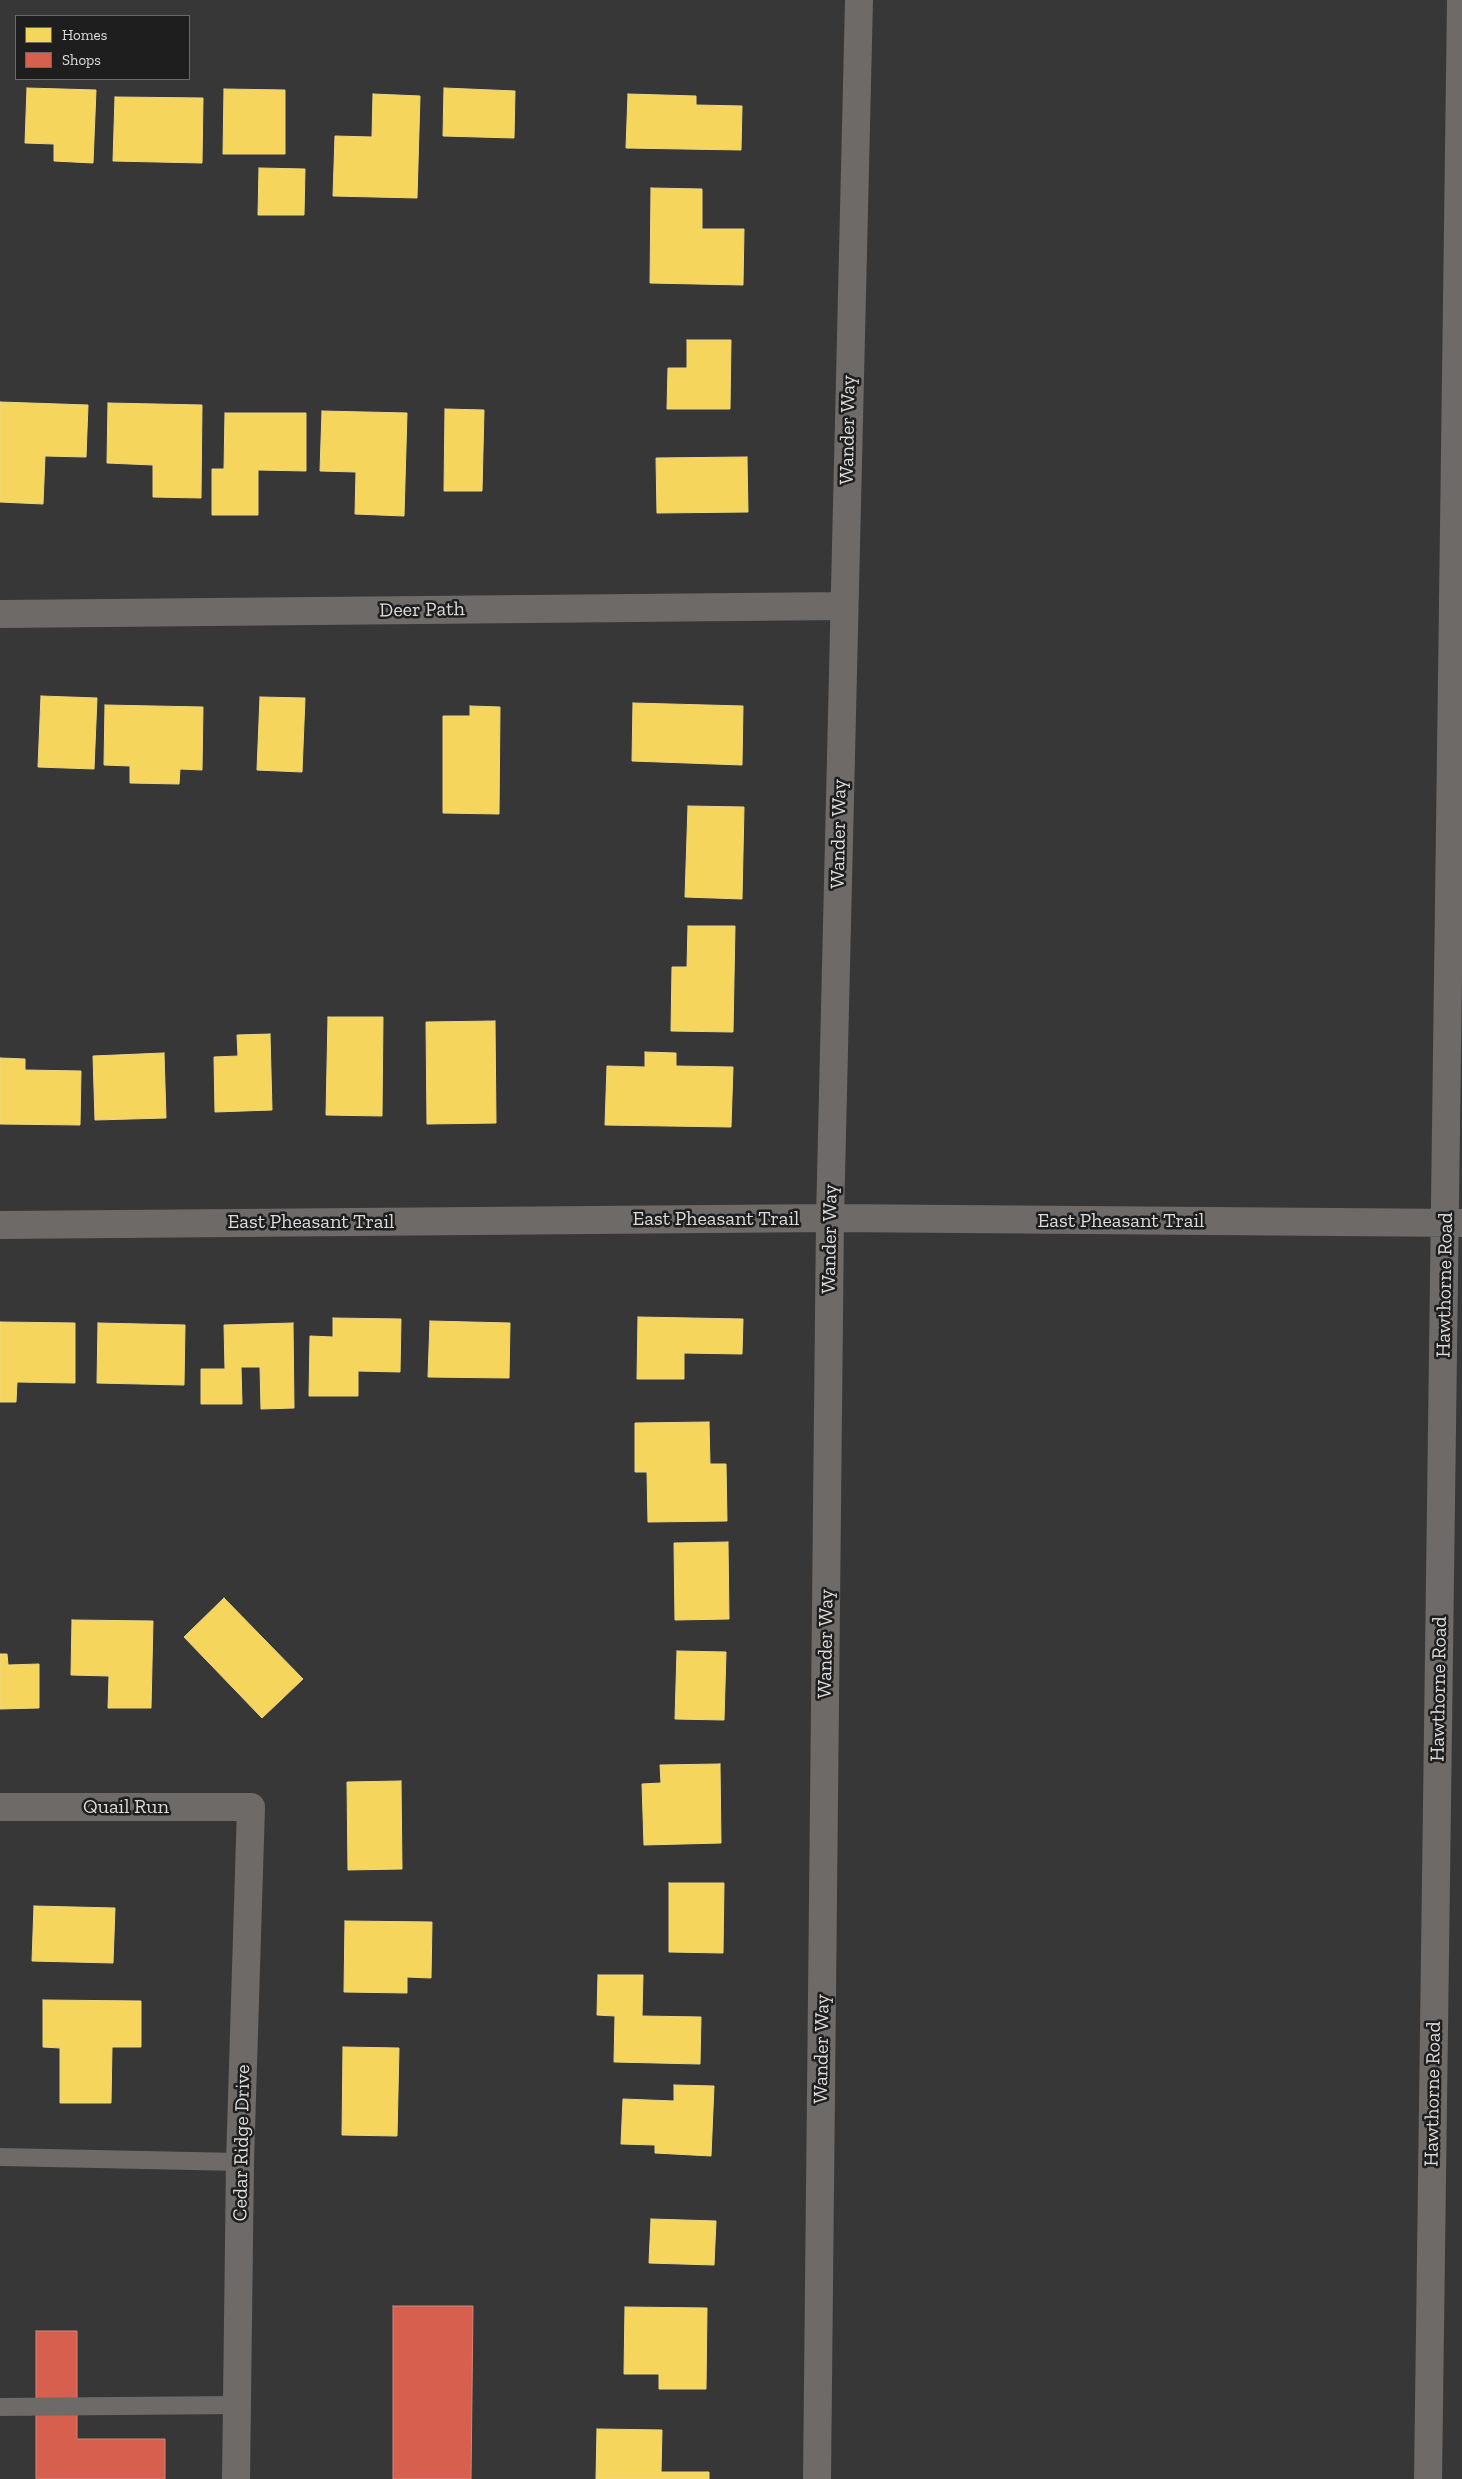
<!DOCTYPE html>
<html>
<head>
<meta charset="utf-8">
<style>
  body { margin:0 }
  #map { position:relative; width:1462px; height:2479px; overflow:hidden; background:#373738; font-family:"Zilla Slab",serif }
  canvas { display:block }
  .legend { position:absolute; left:15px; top:15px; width:175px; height:65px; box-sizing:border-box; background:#1e1e1f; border:1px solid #6a6a6b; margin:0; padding:6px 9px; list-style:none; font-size:15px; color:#dcdcdd }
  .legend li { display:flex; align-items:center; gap:10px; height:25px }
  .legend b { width:25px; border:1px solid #6a6a6b }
</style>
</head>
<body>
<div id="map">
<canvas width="1462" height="2479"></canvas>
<ul class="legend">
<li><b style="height:14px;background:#f6d55c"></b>Homes</li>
<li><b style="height:14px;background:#d6604d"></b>Shops</li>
</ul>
</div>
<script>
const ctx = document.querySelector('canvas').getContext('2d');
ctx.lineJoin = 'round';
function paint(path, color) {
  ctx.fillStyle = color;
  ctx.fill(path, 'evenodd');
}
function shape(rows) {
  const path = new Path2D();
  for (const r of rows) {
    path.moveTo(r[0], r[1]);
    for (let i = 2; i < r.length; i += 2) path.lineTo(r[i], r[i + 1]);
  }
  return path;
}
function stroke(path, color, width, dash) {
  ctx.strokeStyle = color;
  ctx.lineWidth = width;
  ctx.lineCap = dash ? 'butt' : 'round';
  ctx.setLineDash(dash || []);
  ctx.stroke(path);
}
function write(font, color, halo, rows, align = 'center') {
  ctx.font = font + ' "Zilla Slab",serif';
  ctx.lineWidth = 5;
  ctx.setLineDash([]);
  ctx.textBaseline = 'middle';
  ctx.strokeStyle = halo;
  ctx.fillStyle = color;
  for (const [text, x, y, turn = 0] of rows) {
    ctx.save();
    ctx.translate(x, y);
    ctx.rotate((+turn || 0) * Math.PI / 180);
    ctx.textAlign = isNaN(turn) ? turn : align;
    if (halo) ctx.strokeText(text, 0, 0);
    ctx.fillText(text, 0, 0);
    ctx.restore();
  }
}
const homes = shape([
  [27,88,96,90,93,163,54,161,54,144,25,143,27,88],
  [444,88,515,91,514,138,443,136,444,88],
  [224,89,285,90,285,154,223,154,224,89],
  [373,94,420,96,417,198,333,196,335,136,372,137,373,94],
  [628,94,696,96,696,105,742,106,741,150,626,148,628,94],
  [115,97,203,98,202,163,113,161,115,97],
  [259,168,305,169,304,215,258,215,259,168],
  [651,188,702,189,702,229,744,229,743,285,650,283,651,188],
  [687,340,731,340,730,409,667,409,668,368,687,368,687,340],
  [0,402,88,405,86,457,45,456,43,504,0,502,0,402],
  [108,403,202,405,201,498,153,497,153,465,107,463,108,403],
  [445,409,484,410,482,491,444,491,445,409],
  [322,411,407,413,404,516,355,514,356,472,320,471,322,411],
  [225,413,306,413,306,471,258,470,258,515,212,515,212,469,224,469,225,413],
  [747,457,748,512,657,513,656,458,747,457],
  [41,696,97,698,94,769,38,767,41,696],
  [260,697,305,698,302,772,257,770,260,697],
  [633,703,743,706,742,765,632,761,633,703],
  [105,705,203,707,202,770,180,769,179,784,130,783,130,766,104,765,105,705],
  [470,706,500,707,499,814,443,813,443,716,470,716,470,706],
  [688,806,744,807,742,899,685,897,688,806],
  [688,926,735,926,733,1032,671,1031,672,967,687,967,688,926],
  [328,1017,383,1017,382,1116,326,1115,328,1017],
  [495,1021,496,1123,427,1124,426,1022,495,1021],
  [270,1034,272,1110,215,1112,214,1057,238,1056,237,1035,270,1034],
  [645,1052,676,1053,676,1066,733,1067,731,1127,605,1125,607,1066,645,1067,645,1052],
  [164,1053,166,1118,95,1120,93,1056,164,1053],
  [0,1058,25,1059,25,1070,81,1071,80,1125,0,1124,0,1058],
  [638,1317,743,1319,742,1354,684,1353,684,1379,637,1379,638,1317],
  [333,1318,401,1319,400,1372,358,1371,358,1396,309,1396,310,1336,333,1337,333,1318],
  [430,1321,510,1323,509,1378,428,1377,430,1321],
  [0,1322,75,1323,75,1383,17,1382,16,1402,0,1402,0,1322],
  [98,1323,185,1325,184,1385,97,1383,98,1323],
  [293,1323,294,1408,261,1409,260,1367,241,1367,242,1404,201,1404,201,1369,225,1369,224,1325,293,1323],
  [709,1422,710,1464,726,1464,727,1521,648,1522,647,1472,635,1472,635,1423,709,1422],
  [728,1542,729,1619,675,1620,674,1543,728,1542],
  [224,1598,303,1679,262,1718,184,1637,224,1598],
  [72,1620,153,1621,151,1708,108,1708,109,1676,71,1675,72,1620],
  [677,1651,726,1652,724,1720,675,1719,677,1651],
  [0,1654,7,1654,8,1665,39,1664,39,1708,0,1709,0,1654],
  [720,1764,721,1843,644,1845,642,1784,661,1783,660,1765,720,1764],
  [401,1781,402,1869,348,1870,347,1782,401,1781],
  [669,1883,724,1883,723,1953,669,1952,669,1883],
  [34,1906,115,1908,113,1963,32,1961,34,1906],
  [345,1921,432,1922,431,1978,407,1977,407,1993,344,1992,345,1921],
  [598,1975,643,1975,642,2016,701,2017,700,2064,614,2062,615,2016,597,2015,598,1975],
  [43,2000,141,2001,141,2047,112,2047,111,2103,60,2103,60,2048,43,2047,43,2000],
  [343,2047,399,2048,397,2136,342,2135,343,2047],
  [674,2085,714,2086,711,2156,655,2153,655,2145,621,2144,623,2099,674,2101,674,2085],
  [651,2219,716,2221,714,2265,649,2263,651,2219],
  [625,2307,707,2308,706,2389,659,2389,659,2374,624,2374,625,2307],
  [597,2429,662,2430,661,2472,709,2472,709,2479,596,2479,597,2429]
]);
paint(homes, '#f6d55c');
stroke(homes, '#eed783', 1);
const shops = shape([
  [393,2306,473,2306,471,2479,393,2479,393,2306],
  [36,2331,77,2331,77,2439,165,2439,165,2479,36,2479,36,2331]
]);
paint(shops, '#d6604d');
stroke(shops, '#d88578', 1);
stroke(shape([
  [0,2157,240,2162],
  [0,2407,238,2405]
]), '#6d6a67', 18);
stroke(shape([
  [0,614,844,606],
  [0,1225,830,1218,1462,1223],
  [0,1807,251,1807,240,2162,236,2479],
  [817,2479,830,1218,859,0],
  [1428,2479,1461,0]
]), '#6d6a67', 28);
write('20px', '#dcdcdd', '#1e1e1f', [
  ["Wander Way",848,430,-89],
  ["Deer Path",422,610,-1],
  ["Wander Way",839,834,-89],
  ["East Pheasant Trail",716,1219],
  ["East Pheasant Trail",1121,1221],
  ["East Pheasant Trail",311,1222],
  ["Wander Way",830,1239,-89],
  ["Hawthorne Road",1445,1285,-89],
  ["Wander Way",826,1644,-89],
  ["Hawthorne Road",1439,1689,-89],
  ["Quail Run",126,1807],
  ["Wander Way",822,2049,-89],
  ["Hawthorne Road",1433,2094,-89],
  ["Cedar Ridge Drive",242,2143,-89]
]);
</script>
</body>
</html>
